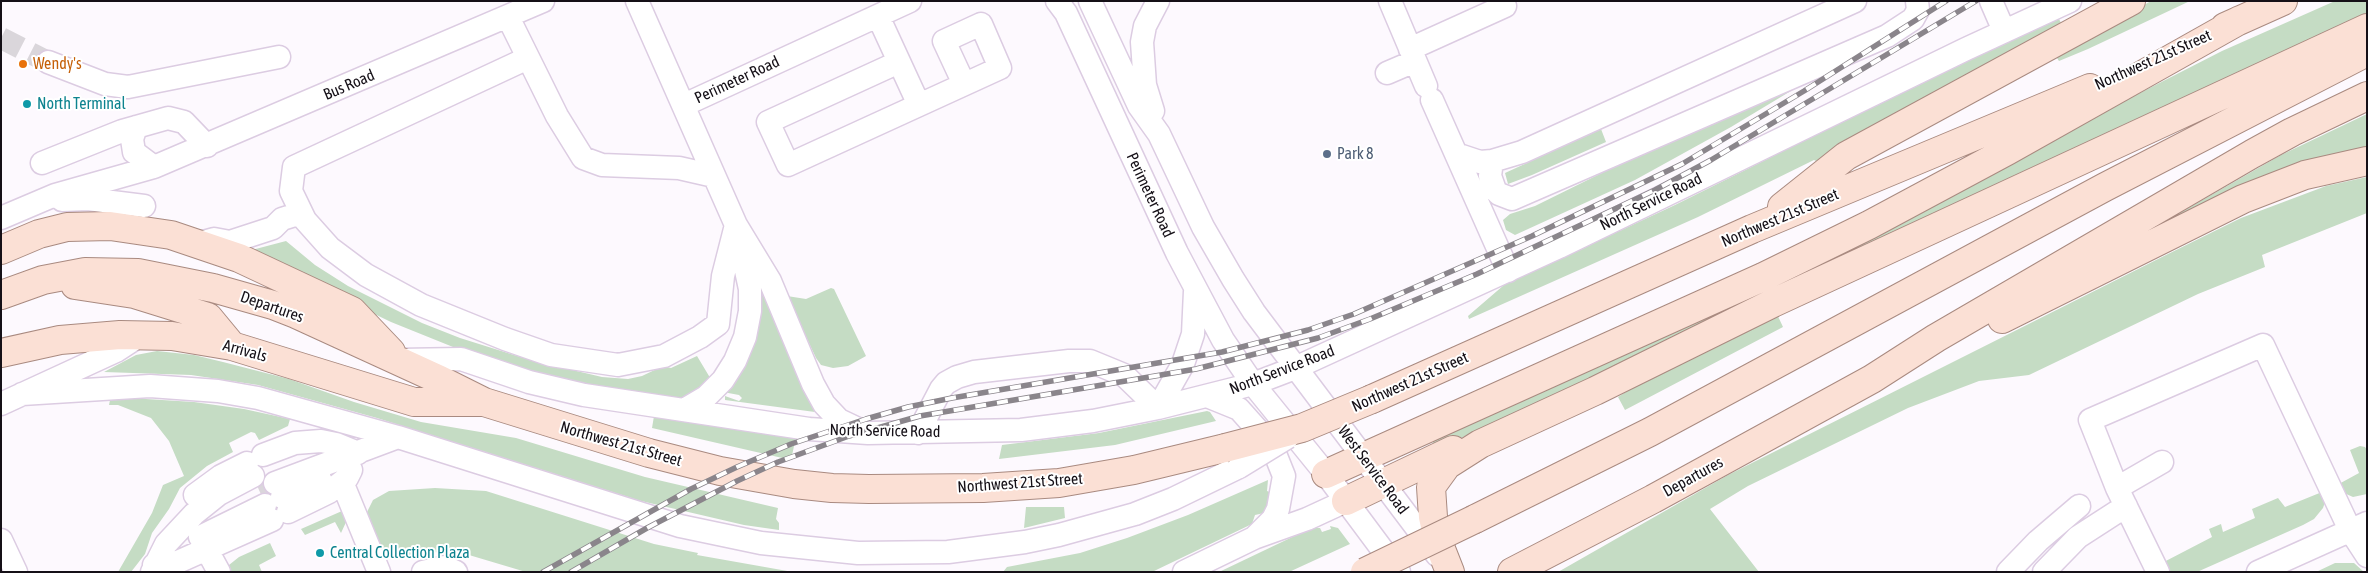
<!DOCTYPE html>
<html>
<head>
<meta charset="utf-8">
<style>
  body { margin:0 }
  #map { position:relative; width:2368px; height:573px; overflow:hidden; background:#fdf9fe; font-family:"Asap Condensed",sans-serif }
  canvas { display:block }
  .frame { position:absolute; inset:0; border:2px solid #151017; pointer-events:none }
</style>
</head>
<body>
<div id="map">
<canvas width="2368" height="573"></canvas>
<div class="frame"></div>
</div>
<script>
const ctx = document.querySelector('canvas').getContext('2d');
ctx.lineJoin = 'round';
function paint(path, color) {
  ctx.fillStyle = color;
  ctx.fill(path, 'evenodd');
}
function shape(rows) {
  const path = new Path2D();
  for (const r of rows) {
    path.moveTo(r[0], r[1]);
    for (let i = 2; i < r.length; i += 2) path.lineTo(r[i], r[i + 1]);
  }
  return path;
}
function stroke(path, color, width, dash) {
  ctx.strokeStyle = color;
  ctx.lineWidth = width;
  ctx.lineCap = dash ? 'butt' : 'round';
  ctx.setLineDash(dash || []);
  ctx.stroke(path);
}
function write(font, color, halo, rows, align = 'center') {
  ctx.font = font + ' "Asap Condensed",sans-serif';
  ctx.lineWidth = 4;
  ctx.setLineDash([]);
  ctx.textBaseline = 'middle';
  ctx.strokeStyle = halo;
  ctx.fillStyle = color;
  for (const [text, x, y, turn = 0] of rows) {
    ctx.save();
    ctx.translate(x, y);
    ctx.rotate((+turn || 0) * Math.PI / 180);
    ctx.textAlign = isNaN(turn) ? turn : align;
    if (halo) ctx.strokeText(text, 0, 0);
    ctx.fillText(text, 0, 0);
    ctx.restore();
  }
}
paint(shape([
  [2151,1,2190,1,2088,49,2059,61,2057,58,2058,54],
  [2335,1,2367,1,2367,18,1435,450,1432,439,1958,186,2222,51],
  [2059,19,2063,27,1816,161,1814,160,1698,217,1469,319,1468,316,1504,285,1675,205,1920,83],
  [1834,65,1731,127,1635,180,1515,235,1506,230,1503,220,1510,214,1535,206,1709,120],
  [2367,114,2367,151,2176,220,2173,217,2281,155],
  [1601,129,1606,142,1532,175,1508,184,1505,173],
  [2367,177,2367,213,2262,255,2265,267,2198,294,2029,375,1979,381,1908,408,1748,486,1710,509,1759,572,1558,572,1728,475,2164,256,2241,218,2326,186],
  [286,241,315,265,348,286,422,323,460,338,530,360,602,377,628,379,642,376,663,366,671,368,697,356,712,381,679,400,552,378,458,349,391,322,300,278,248,251],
  [760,286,810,399,815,412,725,400,725,396,739,401,742,398,739,395,723,392],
  [831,288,834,289,866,356,848,366,833,368,821,365,816,358,787,296,806,299],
  [1776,312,1783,327,1625,410,1618,397,1640,383],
  [157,351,194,355,223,362,289,379,354,402,421,422,516,438,645,477,778,508,776,519,779,523,779,530,744,525,641,501,377,418,258,385,191,375,104,372,136,355],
  [130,398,194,402,244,409,290,419,288,426,259,440,255,433,251,432,229,443,233,452,207,466,180,488,169,509,152,533,145,554,131,572,118,572,152,513,163,485,184,476,169,441,151,418,118,405,109,405,110,400],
  [1207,411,1210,412,1216,421,1115,445,999,459,1002,445,1099,433],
  [654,416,796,437,791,460,652,428],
  [2360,446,2365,447,2367,450,2367,494,2353,497,2344,493,2337,485,2359,473,2350,450],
  [1268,480,1267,491,1272,493,1264,513,1255,515,1252,524,1152,572,1003,572,1007,567,1080,553,1127,538,1188,515],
  [435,488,486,491,654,544,698,553,697,555,793,572,526,572,469,555,438,552,404,556,382,550,366,522,367,512,373,500,389,491],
  [2322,492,2325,502,2323,508,2314,519,2303,525,2197,572,2167,572,2160,564,2212,537,2209,529,2221,524,2223,532,2255,518,2252,509,2278,498,2285,507],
  [1026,507,1064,507,1065,518,1024,528],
  [342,511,347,520,341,533,335,522,305,535,301,529],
  [1313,525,1317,528,1320,528,1322,532,1331,529,1330,526,1338,528,1350,544,1289,572,1219,572,1307,530],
  [270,543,276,556,259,565,262,572,230,572,229,565,239,557],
  [2335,563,2354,563,2364,572,2316,572]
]), '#c5dcc4');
stroke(shape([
  [1,38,48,62],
  [259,490,275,483]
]), '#dad6db', 22, [22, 11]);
const minor = shape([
  [637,1,736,225,770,281,813,384,824,404,839,420,860,430],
  [1057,1,1066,13,1177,253,1223,340,1253,384,1326,474,1399,572],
  [1090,1,1139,106,1159,134,1203,227,1233,279,1254,312,1437,555],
  [1390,1,1426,86],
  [1991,1,2004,31],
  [878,16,919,105],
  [508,17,557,116,583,158,602,165,679,168,714,176],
  [1410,49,1505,6],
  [528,58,294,167,291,191,305,220,330,248,366,275,421,305,505,339,551,355,618,365,664,356,700,337,718,324,723,276,736,225],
  [48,62,105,84,128,87,279,57],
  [899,62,768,122,788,165,1000,68,981,24,944,41,964,84],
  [1387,73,1415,61],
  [1432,100,1508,271],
  [684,105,910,1],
  [1153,111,1145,85,1142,42,1145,26,1158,1],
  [136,127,132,139,134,152,154,167],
  [1456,154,1480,162,1492,161,1522,152,1855,1],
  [1492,161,1490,176,1495,190,1499,194,1512,199,1887,36,1913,19,1918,10,1917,1],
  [42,163,122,131,168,118,184,122,207,146],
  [62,200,88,199,144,206],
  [1,218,55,195,154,167,543,1],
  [203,242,214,239,230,242,273,228,282,219,301,213],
  [399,360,461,359,529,382,584,395,809,429,868,433,1021,430,1093,421,1158,408,1253,384,1295,368,1559,247,1966,49,2070,1],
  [22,394,150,386,218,391,258,398,398,437,680,526,761,543,858,553,948,552,1025,542,1059,535,1135,514,1173,499,1239,467],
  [1207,396,1239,409,1264,437,1276,456,1284,476,1278,509,1273,519,1254,538],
  [1,404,116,351,142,334],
  [684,410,706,397,723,380,735,361,745,337,750,311,750,289,740,243],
  [918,433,941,389,946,383,957,377,974,372,1069,361,1090,361,1124,375,1158,408,1183,364,1193,334,1195,291],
  [263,455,295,443,321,441,336,444,358,453],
  [342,482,379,572],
  [275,483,398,437],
  [2117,488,2162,462],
  [195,495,221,476,247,463],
  [282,497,320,479],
  [288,512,329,492,347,478,351,470],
  [200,537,265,505],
  [1,540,16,572],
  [207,550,219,572],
  [154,565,171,565,272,520],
  [152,572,166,544,194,514,219,494,253,476],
  [423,572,445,567,456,572],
  [1184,572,1254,538,1307,519,1346,501],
  [2008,572,2038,541,2079,506],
  [2044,572,2078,537,2126,506],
  [2158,572,2117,488,2090,420,2263,345,2350,530,2367,556],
  [2258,572,2367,523]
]);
const major = shape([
  [2225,27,2283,1],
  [1782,207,1846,156,2131,1],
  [1,250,39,234,67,227,110,226,171,235,239,258,352,311,391,352],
  [75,285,134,294,208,317,232,346],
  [1,295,43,280,85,272,138,273,213,288,273,305,296,314,440,380,484,402,649,453,720,471,794,484,832,488,869,489,983,488,1059,483,1134,470,1225,448],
  [2002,319,2243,199,2305,175,2367,161],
  [1,353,60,340,120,335,172,336,232,346,414,402,480,402],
  [1372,399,1752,229,2090,88],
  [1326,474,1763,277,1869,225,2007,151,2240,20],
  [1346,501,1453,450],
  [1475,519,1650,432,2105,187,2367,52],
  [1450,572,1439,544,1433,517,1431,487,1447,465,1480,444,1595,391,1773,303,2367,28],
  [1512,572,1653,499,1872,379,1936,338,2252,154,2292,132,2367,96]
]);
stroke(minor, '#dccce2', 25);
stroke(major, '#a98a80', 30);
stroke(minor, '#fff', 22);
stroke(major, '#fbe0d5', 28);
const rail = shape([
  [543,572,691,489,737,467,791,444,866,419,908,407,952,398,1222,352,1308,330,1354,314,1532,236,1682,164,1804,91,1946,1],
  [571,572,647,528,737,481,778,462,849,436,920,416,1196,369,1318,338,1370,319,1477,274,1655,190,1711,160,1976,1]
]);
stroke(rail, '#8a858b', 5.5);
stroke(rail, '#fff', 4, [11]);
const minorBridge = shape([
  [1239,467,1288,437]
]);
const majorBridge = shape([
  [1225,448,1302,428,1372,399],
  [1365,572,1475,519]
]);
stroke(minorBridge, '#dccce2', 25, []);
stroke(majorBridge, '#a98a80', 30, []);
stroke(minorBridge, '#fff', 22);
stroke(majorBridge, '#fbe0d5', 28);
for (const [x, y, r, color] of [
  [23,64,5,"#e8710a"],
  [27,104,5,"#0f9aa8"],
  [1327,154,5,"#5c6f8a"],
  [320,553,5,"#0f9aa8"]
]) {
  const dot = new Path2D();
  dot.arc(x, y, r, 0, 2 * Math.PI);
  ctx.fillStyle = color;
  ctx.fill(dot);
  stroke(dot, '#fff', 2);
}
write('16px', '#151017', '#fff', [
  ["Northwest 21st Street",2153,60,-24],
  ["Perimeter Road",737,80,-25],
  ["Bus Road",349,85,-23],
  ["Perimeter Road",1150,195,65],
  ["North Service Road",1651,202,-26],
  ["Northwest 21st Street",1780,218,-23],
  ["Departures",272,307,19],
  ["Arrivals",245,351,15],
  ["North Service Road",1282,370,-21],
  ["Northwest 21st Street",1410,382,-24],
  ["North Service Road",885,431,1],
  ["Northwest 21st Street",621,444,16],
  ["West Service Road",1373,470,53],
  ["Departures",1693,477,-29],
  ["Northwest 21st Street",1020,483,-4]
]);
write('16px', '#c56008', '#fff', [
  ["Wendy's",33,64]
], 'left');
write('16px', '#0d838f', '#fff', [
  ["North Terminal",37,104],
  ["Central Collection Plaza",330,553]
], 'left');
write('16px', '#4e5e75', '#fff', [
  ["Park 8",1337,154]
], 'left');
</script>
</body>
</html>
